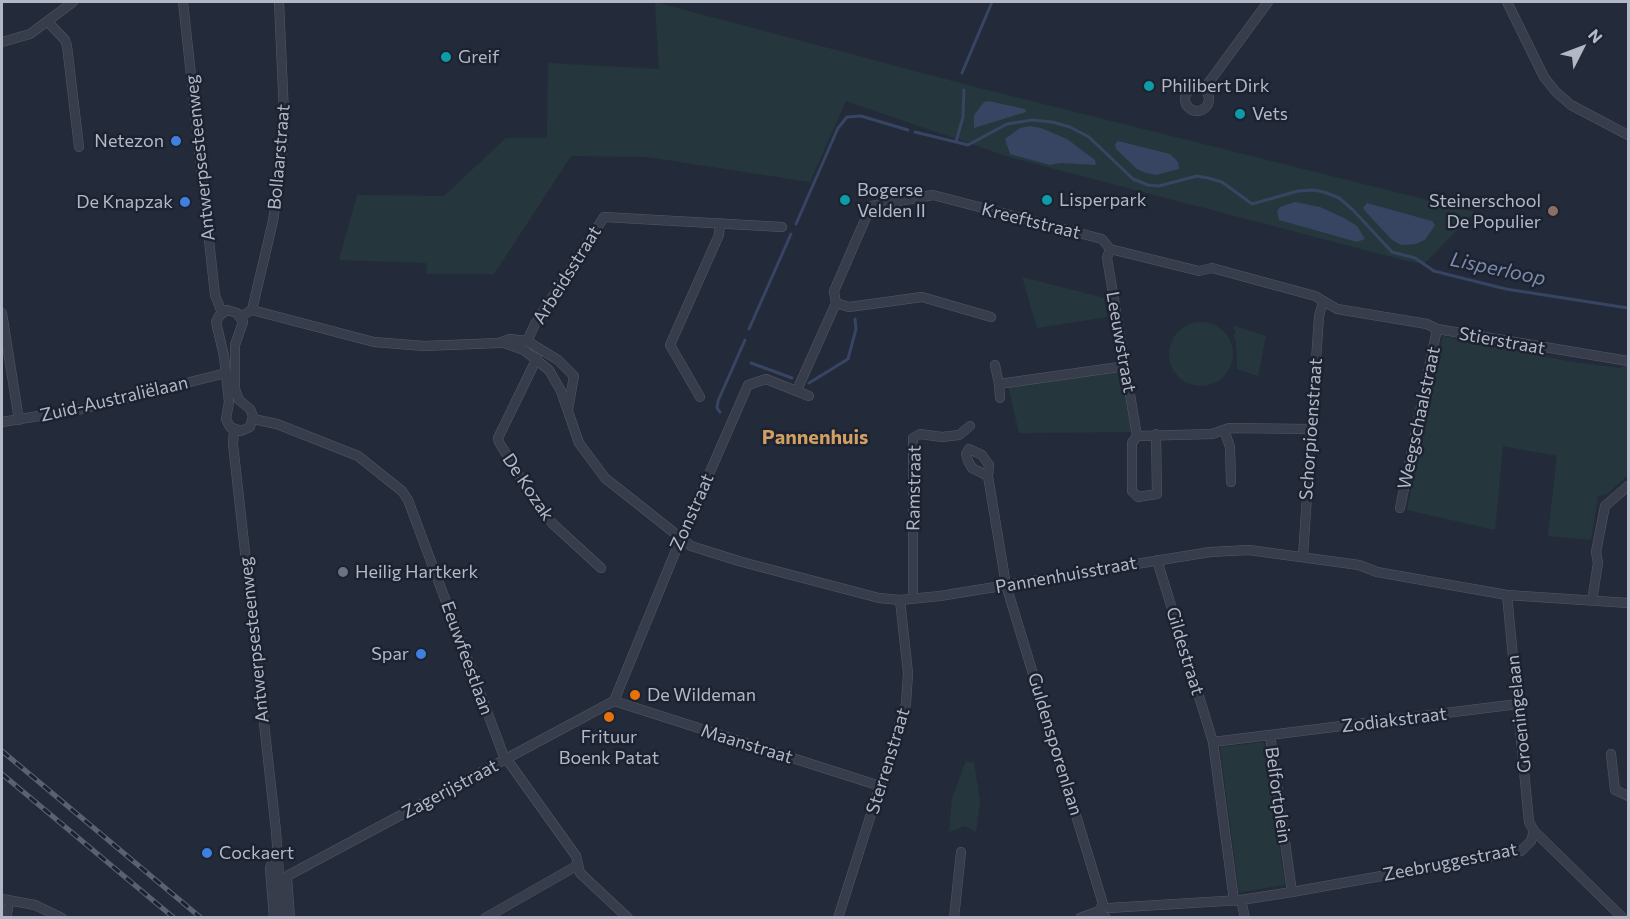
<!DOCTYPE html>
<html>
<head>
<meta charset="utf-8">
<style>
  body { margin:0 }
  #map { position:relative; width:1630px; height:919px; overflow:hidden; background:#232b3b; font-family:Commissioner,sans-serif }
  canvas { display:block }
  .frame { position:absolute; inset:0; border:3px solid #b3b8c7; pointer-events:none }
  .north { position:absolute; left:1552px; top:18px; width:60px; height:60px; -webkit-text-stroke:4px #1c2230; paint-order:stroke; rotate:48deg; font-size:16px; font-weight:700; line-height:24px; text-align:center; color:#b3b8c7 }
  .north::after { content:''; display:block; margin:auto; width:21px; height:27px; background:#b3b8c7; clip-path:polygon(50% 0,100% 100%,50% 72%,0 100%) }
</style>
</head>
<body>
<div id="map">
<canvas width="1630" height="919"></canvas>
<div class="frame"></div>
<div class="north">N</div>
</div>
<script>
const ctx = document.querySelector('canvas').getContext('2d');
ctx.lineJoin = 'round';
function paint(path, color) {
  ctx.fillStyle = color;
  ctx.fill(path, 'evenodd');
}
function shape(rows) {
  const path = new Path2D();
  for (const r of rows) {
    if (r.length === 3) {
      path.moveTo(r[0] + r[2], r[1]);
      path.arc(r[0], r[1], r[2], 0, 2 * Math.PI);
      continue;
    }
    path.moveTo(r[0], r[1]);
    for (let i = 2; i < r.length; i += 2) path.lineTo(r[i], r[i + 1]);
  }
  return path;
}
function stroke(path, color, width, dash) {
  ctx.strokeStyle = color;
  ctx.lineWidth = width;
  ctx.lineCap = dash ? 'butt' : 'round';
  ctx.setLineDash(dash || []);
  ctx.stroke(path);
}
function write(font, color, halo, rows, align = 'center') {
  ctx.font = font + ' Commissioner,sans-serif';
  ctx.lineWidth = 5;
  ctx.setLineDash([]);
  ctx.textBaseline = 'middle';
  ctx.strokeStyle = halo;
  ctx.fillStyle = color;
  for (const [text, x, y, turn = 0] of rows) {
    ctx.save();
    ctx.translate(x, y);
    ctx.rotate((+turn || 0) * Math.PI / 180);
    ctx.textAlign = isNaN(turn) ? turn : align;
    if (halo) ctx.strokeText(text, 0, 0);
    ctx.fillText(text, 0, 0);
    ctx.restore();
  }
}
paint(shape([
  [655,2,975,87,1475,212,1424,264,1411,262,1009,157,846,101,810,182,647,157,571,156,494,274,427,274,426,263,339,260,357,195,444,196,506,138,547,138,548,63,659,69],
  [1022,277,1104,298,1107,317,1037,328],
  [1201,354,32],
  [1235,326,1266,336,1258,376,1237,369,1236,340,1233,335,1236,332,1233,327],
  [1443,336,1572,362,1619,368,1628,365,1628,475,1607,494,1598,496,1591,540,1548,536,1557,456,1503,446,1495,530,1407,510],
  [1121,370,1131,432,1019,433,1008,386],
  [1264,742,1285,885,1239,892,1220,747],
  [966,761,974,763,980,801,976,832,965,826,949,832,952,798]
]), '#25373c');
paint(shape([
  [989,101,1025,109,1026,112,974,128,974,115,984,102],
  [1030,126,1041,128,1067,139,1095,160,1096,165,1060,163,1050,165,1010,154,1005,139,1020,128],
  [1118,141,1170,154,1178,162,1179,169,1156,175,1146,173,1137,169,1116,149,1115,144],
  [1295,202,1320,207,1344,218,1357,226,1365,239,1357,242,1279,220,1277,211,1280,207],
  [1367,203,1432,221,1435,225,1425,240,1416,244,1401,245,1392,240,1366,212,1363,208]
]), '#374462');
stroke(shape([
  [962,73,992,2],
  [915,132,956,142,963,117,964,90],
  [956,142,968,145,1007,124,1032,120,1052,122,1070,127,1089,137,1133,179,1148,185,1159,186,1197,176,1208,178,1222,182,1252,204,1298,191,1313,190,1324,192,1339,198,1352,209,1392,252,1415,258,1434,271,1506,289,1628,308],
  [796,224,838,128,847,117,861,116,908,130],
  [749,329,791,234],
  [751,363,792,378],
  [809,383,848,359,856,329,855,319],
  [720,412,717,408,718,401,745,340]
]), '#374462', 3);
const minor = shape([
  [183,2,215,295,222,313],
  [1507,2,1544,77,1556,92,1571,105,1628,135],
  [48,22,65,40,67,46,79,147],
  [2,42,30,34,73,2],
  [1197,99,12],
  [1204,89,1268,2],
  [1110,249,1107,258,1137,436,1212,434,1229,428,1311,429],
  [836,303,849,307,922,297,991,317],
  [227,310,237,313,243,322,235,345,235,389,239,400,250,409,253,416,250,427,241,431,230,427,226,419,229,402,224,356,216,322,219,316,227,310],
  [252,310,273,221,282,158,284,114,279,2],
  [2,313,19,420],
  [240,317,252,310,374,342,424,346,499,343,510,339,527,341,558,360,574,376,568,410],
  [527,341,535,324,604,217,782,227],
  [504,343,524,350,549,370,561,391,579,443,605,478,691,546,742,562,879,598,900,600,940,596,1210,552,1249,550,1359,565,1377,572,1507,595,1628,603],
  [537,358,498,438,499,442,536,504,553,524,601,568],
  [995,365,999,384,1126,366],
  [999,384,1000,398],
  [797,390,836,303,834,291,871,206,933,195,1102,239,1110,249,1199,271,1212,268,1315,296,1337,309,1427,324,1437,329,1628,361],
  [700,397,670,345,719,235,720,223],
  [253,419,277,424,358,456,402,491,408,500,503,754,576,856,580,873,628,918],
  [2,422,82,409,226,373],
  [234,430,233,444,276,831,282,918],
  [1224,430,1230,447,1231,482],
  [1137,436,1132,443,1132,491,1138,497,1157,494,1156,434],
  [988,476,972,468,968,461,966,454,969,449,982,455,989,465,988,476,1006,585,1103,904,1099,911,1106,918],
  [1400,508,1437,329],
  [1303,556,1319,316,1323,302],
  [1157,560,1213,742,1234,900],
  [1507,595,1529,822,1534,831,1623,918],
  [913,599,913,438,920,434,942,437,959,435,970,426],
  [1592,601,1598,563,1596,552,1605,506,1628,486],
  [614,701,681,538,748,385,766,379,809,396],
  [614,701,880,786],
  [1270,735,1292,892],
  [1213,742,1518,704],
  [1611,754,1615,790,1628,796],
  [2,899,35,905,62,918],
  [1241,900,1245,918],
  [1109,908,1241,900,1292,892,1521,851,1531,841,1534,831],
  [6,918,8,908],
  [274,918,270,868,275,855],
  [290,918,287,878,289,875,614,701],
  [485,918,578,865],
  [838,918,906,704,908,673,900,600],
  [954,918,961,852],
  [1080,918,1099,911]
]);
stroke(minor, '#525866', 10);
stroke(minor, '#373d4b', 9);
const rail = shape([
  [2,751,201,918],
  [2,774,174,918]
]);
stroke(rail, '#596172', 5);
stroke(rail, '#1c2230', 3, [9]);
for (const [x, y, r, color] of [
  [446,57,6,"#0f9aa8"],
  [1149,86,6,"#0f9aa8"],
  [1240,114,6,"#0f9aa8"],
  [176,141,6,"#3f7fe0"],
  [845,200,6,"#0f9aa8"],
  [1047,200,6,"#0f9aa8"],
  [185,202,6,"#3f7fe0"],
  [1553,211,6,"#8d6e63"],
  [343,572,6,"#6b7280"],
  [421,654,6,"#3f7fe0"],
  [635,695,6,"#e8710a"],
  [609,717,6,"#e8710a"],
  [207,853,6,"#3f7fe0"]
]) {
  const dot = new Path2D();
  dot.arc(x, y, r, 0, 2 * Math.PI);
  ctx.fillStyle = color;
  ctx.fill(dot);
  stroke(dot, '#1c2230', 2);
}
write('18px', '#b3b8c7', '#1c2230', [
  ["Greif",458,57],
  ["Philibert Dirk",1161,86],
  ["Vets",1252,114],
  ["Netezon",164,141,"right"],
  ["Bogerse",857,190],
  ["Velden II",857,211],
  ["Lisperpark",1059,200],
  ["Steinerschool",1541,201,"right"],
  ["De Populier",1541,222,"right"],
  ["De Knapzak",173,202,"right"],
  ["Heilig Hartkerk",355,572],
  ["Spar",409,654,"right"],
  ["De Wildeman",647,695],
  ["Frituur",609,737,"center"],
  ["Boenk Patat",609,758,"center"],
  ["Cockaert",219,853]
], 'left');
write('18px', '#b3b8c7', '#1c2230', [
  ["Bollaarstraat",279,157,-85],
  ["Antwerpsesteenweg",200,158,-96],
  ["Kreeftstraat",1031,221,14],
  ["Arbeidsstraat",567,275,-58],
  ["Stierstraat",1502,341,10],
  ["Leeuwstraat",1121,342,80],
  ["Zuid-Australiëlaan",114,399,-13],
  ["Weegschaalstraat",1419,418,-78],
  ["Schorpioenstraat",1311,429,-86],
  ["De Kozak",528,487,56],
  ["Ramstraat",914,488,-89],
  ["Zonstraat",692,512,-66],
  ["Pannenhuisstraat",1066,575,-10],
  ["Antwerpsesteenweg",254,640,-96],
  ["Gildestraat",1185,651,73],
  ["Eeuwfeestlaan",467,658,70],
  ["Groeningelaan",1519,714,-96],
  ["Zodiakstraat",1394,720,-7],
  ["Maanstraat",747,744,17],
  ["Guldensporenlaan",1055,744,73],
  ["Sterrenstraat",888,761,-73],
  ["Zagerijstraat",450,789,-28],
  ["Belfortplein",1278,795,82],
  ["Zeebruggestraat",1450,862,-11]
]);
write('italic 20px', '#7b8bae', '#1c2230', [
  ["Lisperloop",1498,269,12]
]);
write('bold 20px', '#d19f63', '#1c2230', [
  ["Pannenhuis",815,437]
]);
</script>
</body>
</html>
